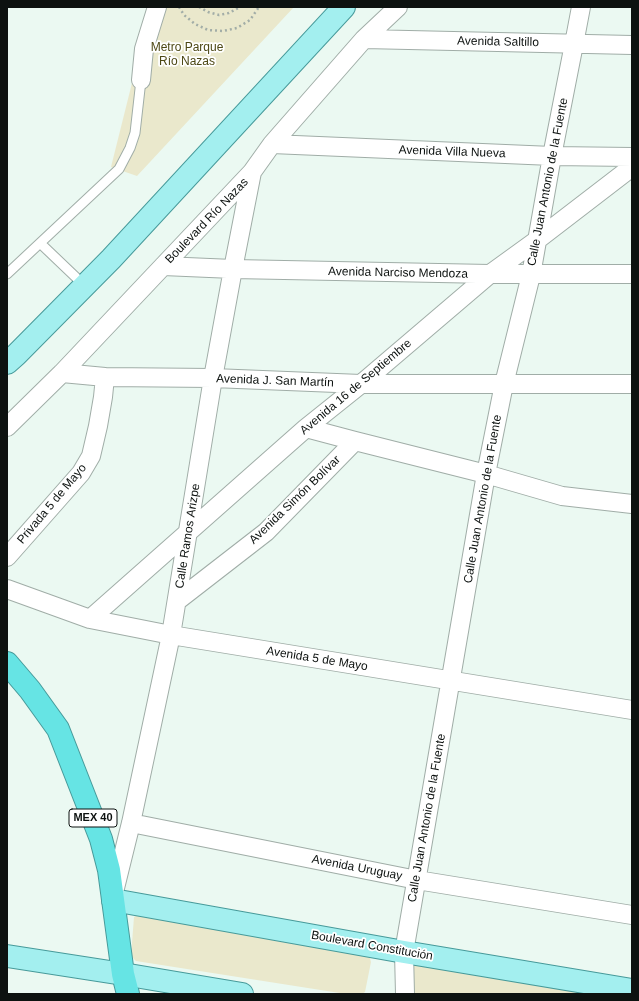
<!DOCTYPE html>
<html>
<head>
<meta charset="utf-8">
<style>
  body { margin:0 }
  #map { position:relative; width:639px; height:1001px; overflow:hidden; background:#ebf9f2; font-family:Helvetica,sans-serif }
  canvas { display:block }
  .frame { position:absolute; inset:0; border:8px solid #0d1210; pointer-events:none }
</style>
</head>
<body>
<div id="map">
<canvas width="639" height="1001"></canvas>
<div class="frame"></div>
</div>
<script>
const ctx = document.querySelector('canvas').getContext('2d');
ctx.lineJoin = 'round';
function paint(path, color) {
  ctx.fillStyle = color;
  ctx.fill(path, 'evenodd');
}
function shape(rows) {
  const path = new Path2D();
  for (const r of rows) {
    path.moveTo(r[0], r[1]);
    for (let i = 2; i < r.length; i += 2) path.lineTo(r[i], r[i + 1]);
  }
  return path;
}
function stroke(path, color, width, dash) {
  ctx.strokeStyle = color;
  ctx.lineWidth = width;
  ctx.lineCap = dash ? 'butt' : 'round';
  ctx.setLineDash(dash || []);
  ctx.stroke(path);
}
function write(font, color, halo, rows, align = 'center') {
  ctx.font = font + ' Helvetica,sans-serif';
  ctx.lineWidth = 3.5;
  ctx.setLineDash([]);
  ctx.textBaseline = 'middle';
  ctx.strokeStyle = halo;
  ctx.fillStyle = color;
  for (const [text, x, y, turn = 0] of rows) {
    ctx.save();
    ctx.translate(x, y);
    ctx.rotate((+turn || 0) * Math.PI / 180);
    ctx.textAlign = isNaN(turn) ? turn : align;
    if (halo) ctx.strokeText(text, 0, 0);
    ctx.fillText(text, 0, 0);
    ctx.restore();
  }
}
paint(shape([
  [151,7,294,7,137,176,111,167],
  [141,913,368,951,371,962,365,992,362,994,346,994,136,961,131,956,134,917],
  [424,961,622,994,411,994,414,966]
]), '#eae8cc');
const lane = shape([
  [40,243,85,286],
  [7,274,119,169,130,148,135,133,141,80]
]);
const street = shape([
  [364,39,632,45],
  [141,80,144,49,157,7],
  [272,144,552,156,632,157],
  [163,266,233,269,490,274,632,274],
  [62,373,105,377,213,378,361,384,632,384],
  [7,427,62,373,252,172,272,144,364,39,398,7],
  [306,428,355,441,486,474,562,496,632,504],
  [7,557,81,473,91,456,98,426,103,397,105,377],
  [7,589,90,619,171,635,632,710],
  [177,601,266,532,355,441],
  [90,619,306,428,361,384,490,274,537,240,632,167],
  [131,823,417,880,632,915],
  [114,892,131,823,171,635,213,378,233,269,252,172],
  [405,994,404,952,486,474,504,384,531,275,552,156,574,44,581,7]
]);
const primary = shape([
  [7,363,16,355,111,259,344,7],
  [113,900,404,952,632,990],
  [7,956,123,974,242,994]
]);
const highway = shape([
  [7,663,30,690,58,729,101,839,109,870,123,974,128,994]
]);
stroke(lane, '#a0ada7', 11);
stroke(street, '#a0ada7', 20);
stroke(primary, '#479a9a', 24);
stroke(highway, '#479a9a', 24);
stroke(shape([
  [179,7,184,15,195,24,208,30,223,31,237,28,250,20,259,7],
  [199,7,208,12,219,15,229,13,240,7]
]), '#a2ada7', 2.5, [2, 3]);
stroke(lane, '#fff', 9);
stroke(street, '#fff', 18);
stroke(primary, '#a3efef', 22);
stroke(highway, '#66e4e4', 22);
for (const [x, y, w] of [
  [93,818,48]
]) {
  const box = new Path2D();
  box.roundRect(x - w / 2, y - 9, w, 18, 3);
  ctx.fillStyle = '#fff';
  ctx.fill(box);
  stroke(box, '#0d1210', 1);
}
write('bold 11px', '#0d1210', null, [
  ["MEX 40",93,818]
]);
write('12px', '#0d1210', '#fff', [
  ["Avenida Saltillo",498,42,1],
  ["Avenida Villa Nueva",452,152,2],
  ["Calle Juan Antonio de la Fuente",548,182,-79],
  ["Boulevard Río Nazas",207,221,-46],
  ["Avenida Narciso Mendoza",398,273,1],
  ["Avenida J. San Martín",275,381,2],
  ["Avenida 16 de Septiembre",356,387,-40],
  ["Calle Juan Antonio de la Fuente",483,499,-80],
  ["Avenida Simón Bolívar",295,500,-44],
  ["Privada 5 de Mayo",52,504,-50],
  ["Calle Ramos Arizpe",188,536,-81],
  ["Avenida 5 de Mayo",317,659,9],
  ["Calle Juan Antonio de la Fuente",427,818,-80],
  ["Avenida Uruguay",357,868,11],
  ["Boulevard Constitución",372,946,10]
]);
write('12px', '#4d4815', '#fff', [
  ["Metro Parque",187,48],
  ["Río Nazas",187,62]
]);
</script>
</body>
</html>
